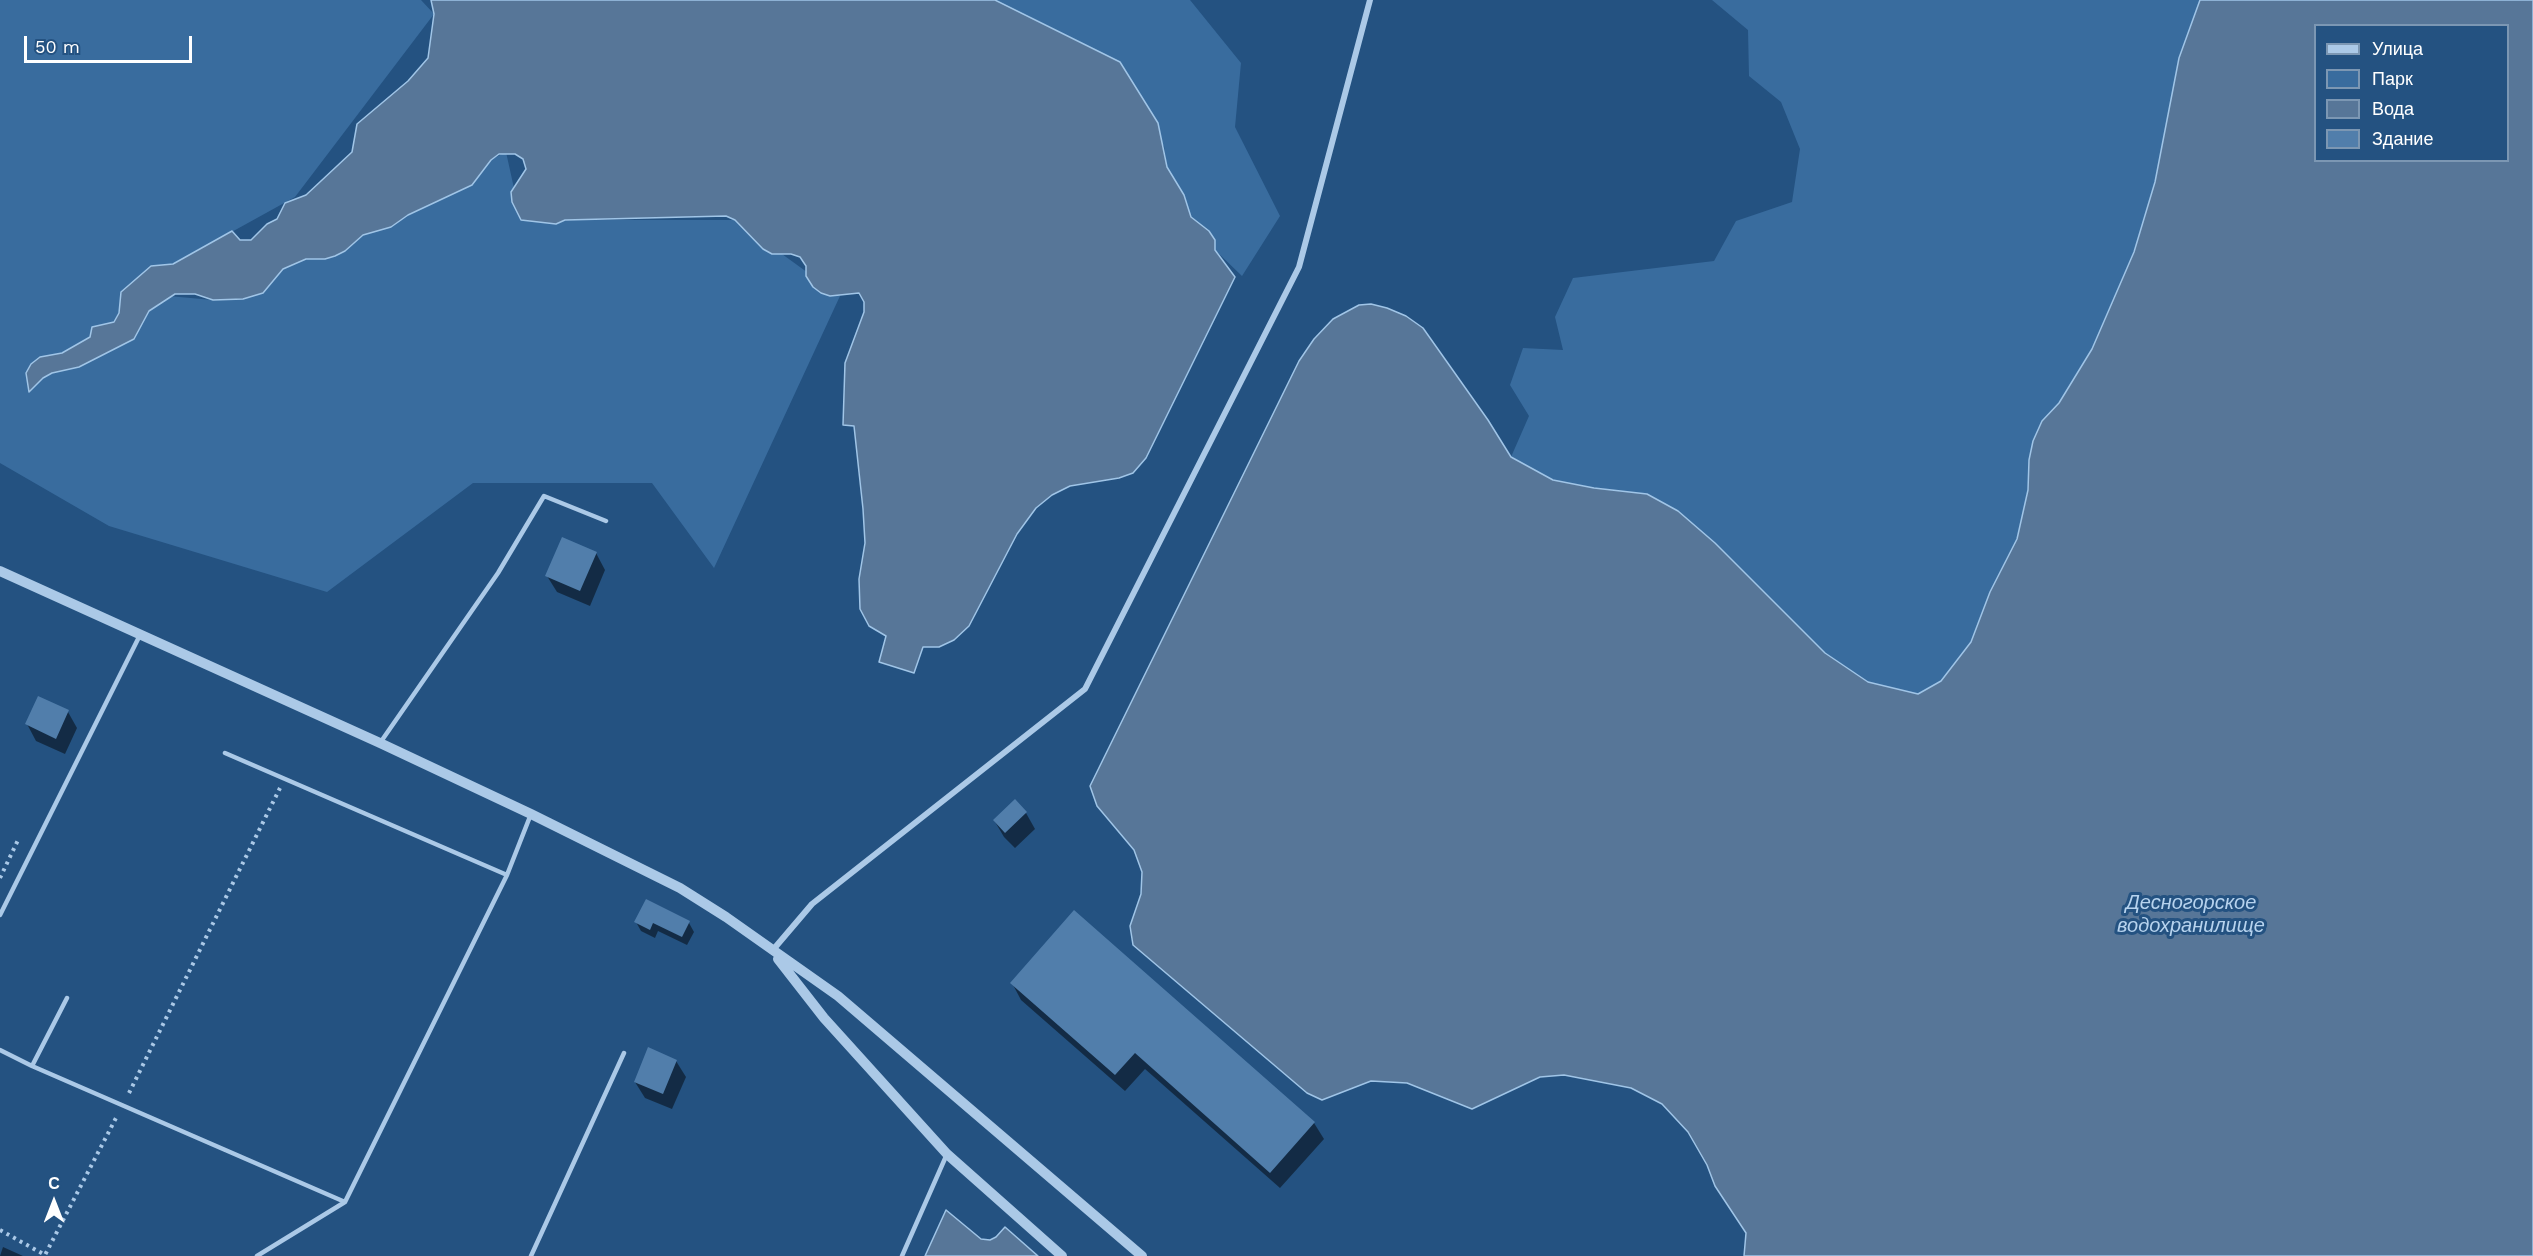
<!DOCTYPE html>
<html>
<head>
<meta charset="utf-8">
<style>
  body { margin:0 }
  #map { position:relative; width:2533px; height:1256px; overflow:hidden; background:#245281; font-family:"Work Sans",sans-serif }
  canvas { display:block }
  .legend { position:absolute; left:2314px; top:24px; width:195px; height:138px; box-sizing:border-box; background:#245281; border:2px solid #7c97b3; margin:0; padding:8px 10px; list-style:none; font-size:18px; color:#fff }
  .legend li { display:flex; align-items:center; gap:12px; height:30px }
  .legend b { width:30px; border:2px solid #7c97b3 }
  .north { position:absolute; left:24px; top:1172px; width:60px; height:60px; -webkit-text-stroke:4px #245281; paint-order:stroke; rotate:0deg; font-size:16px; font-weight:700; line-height:24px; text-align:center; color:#fff }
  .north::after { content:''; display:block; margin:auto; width:21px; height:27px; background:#fff; clip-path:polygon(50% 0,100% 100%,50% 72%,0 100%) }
  .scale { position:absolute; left:24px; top:36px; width:168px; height:27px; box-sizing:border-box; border:3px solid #fff; border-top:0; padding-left:8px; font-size:18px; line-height:21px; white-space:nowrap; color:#fff; -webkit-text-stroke:4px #245281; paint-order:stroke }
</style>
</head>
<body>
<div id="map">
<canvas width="2533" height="1256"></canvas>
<ul class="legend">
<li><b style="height:8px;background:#abc9e7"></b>Улица</li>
<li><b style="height:16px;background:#396c9e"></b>Парк</li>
<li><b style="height:16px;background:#577698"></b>Вода</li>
<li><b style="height:16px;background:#517eab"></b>Здание</li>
</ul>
<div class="north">С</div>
<div class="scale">50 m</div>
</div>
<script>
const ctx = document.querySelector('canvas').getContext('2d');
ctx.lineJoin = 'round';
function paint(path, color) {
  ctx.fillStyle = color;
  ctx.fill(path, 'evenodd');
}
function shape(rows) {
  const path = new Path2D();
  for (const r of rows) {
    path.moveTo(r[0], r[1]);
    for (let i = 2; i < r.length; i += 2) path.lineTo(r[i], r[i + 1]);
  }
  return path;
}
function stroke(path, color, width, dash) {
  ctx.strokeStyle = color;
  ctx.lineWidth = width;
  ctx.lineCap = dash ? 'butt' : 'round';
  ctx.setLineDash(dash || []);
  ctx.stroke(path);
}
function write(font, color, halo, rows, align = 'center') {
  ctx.font = font + ' "Work Sans",sans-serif';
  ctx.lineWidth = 6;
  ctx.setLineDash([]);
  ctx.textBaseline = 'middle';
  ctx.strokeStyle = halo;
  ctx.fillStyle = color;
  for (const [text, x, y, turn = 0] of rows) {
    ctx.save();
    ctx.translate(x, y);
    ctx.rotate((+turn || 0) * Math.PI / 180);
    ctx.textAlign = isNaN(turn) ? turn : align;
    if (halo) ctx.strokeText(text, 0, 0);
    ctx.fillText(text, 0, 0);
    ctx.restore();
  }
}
paint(shape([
  [0,0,421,0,434,14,295,197,123,292,213,300,506,152,521,220,735,220,840,296,714,568,652,483,473,483,327,592,109,526,0,463],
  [973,0,1190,0,1241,63,1235,127,1280,216,1242,276,1215,250,1180,201,1167,167,1164,146],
  [1712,0,2200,0,2179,58,2155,182,2134,252,2092,349,2059,403,2042,421,2029,460,2028,490,2017,539,1990,592,1971,642,1941,681,1918,694,1868,682,1825,653,1715,543,1678,511,1647,494,1594,488,1553,480,1511,457,1529,416,1510,385,1523,348,1563,350,1555,317,1573,278,1714,261,1736,221,1792,202,1800,149,1781,102,1749,76,1748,30]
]), '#396c9e');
const water = shape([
  [431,0,995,0,1120,62,1158,123,1167,167,1184,195,1191,217,1209,231,1215,240,1215,250,1235,277,1146,458,1133,473,1119,478,1070,486,1052,495,1036,508,1017,534,969,626,954,640,939,647,923,647,914,673,879,662,886,636,869,626,860,609,859,579,865,543,863,509,854,426,843,425,845,363,864,312,864,302,859,293,830,296,821,293,813,287,806,276,806,266,800,257,791,254,772,254,763,249,735,220,726,216,565,220,556,224,521,220,512,202,511,192,526,169,523,159,515,154,499,154,491,160,472,185,408,215,391,227,363,235,345,251,335,256,325,259,306,259,283,269,263,293,243,299,213,300,195,294,175,294,149,311,134,339,79,367,52,373,43,378,29,392,26,373,31,364,40,357,62,353,90,337,92,327,114,322,119,313,121,292,151,266,173,264,232,231,240,240,251,240,267,224,277,219,285,203,306,195,352,152,357,124,408,81,428,58,434,14,431,0],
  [2200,0,2533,0,2533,1256,1744,1256,1746,1233,1715,1186,1707,1165,1688,1132,1662,1104,1631,1088,1564,1075,1540,1077,1472,1109,1407,1083,1371,1081,1322,1100,1307,1093,1133,945,1130,926,1141,894,1142,872,1134,850,1097,806,1090,786,1299,361,1314,339,1333,319,1359,305,1371,304,1387,308,1406,316,1423,328,1488,420,1511,457,1553,480,1594,488,1647,494,1678,511,1715,543,1825,653,1868,682,1918,694,1941,681,1971,642,1990,592,2017,539,2028,490,2029,460,2033,441,2042,421,2059,403,2092,349,2134,252,2155,182,2179,58,2200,0],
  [2316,26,2508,26,2508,160,2316,160,2316,26],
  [946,1210,981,1239,990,1240,996,1237,1005,1227,1038,1256,925,1256,946,1210]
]);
paint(water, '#577698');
stroke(water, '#a0c5e7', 1.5);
paint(shape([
  [596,553,605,570,590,606,557,592,547,576],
  [68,712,77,728,65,754,36,741,27,724],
  [1026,813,1035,829,1015,848,1004,837,994,820],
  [636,922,689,923,694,932,687,945,658,931,655,938,641,931],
  [1012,983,1314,1123,1324,1139,1280,1188,1145,1069,1125,1091,1021,1000],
  [676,1061,686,1077,672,1109,645,1098,635,1082],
  [3,1247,23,1256,0,1256]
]), '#0007');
paint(shape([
  [562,537,597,552,580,591,545,576],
  [38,696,69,710,56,739,25,724],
  [1015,799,1027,812,1005,833,993,820],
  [646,899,690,921,682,937,653,923,650,930,634,922],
  [1074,910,1315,1122,1270,1173,1135,1053,1115,1075,1010,983],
  [648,1047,677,1060,663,1094,634,1082]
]), '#517eab');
stroke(shape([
  [0,878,19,838],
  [129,1093,280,788],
  [0,1230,45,1255,117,1116]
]), '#abc9e7', 4, [3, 4.5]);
stroke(shape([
  [380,743,498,573,544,496,606,521],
  [225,753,507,875],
  [0,915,140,635],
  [67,998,32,1066,345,1202],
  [0,1050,32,1066],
  [257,1256,345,1202,507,875,531,814],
  [531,1256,624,1053],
  [902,1256,947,1154]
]), '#abc9e7', 4.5);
stroke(shape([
  [772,951,812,904,1085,689,1299,267,1370,0]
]), '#abc9e7', 6);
stroke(shape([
  [0,571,380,743,531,814,680,888,726,917,838,996,1142,1256],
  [778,959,824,1018,947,1154,1062,1256]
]), '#abc9e7', 10);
write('italic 20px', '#b7d3ee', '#245281', [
  ["Десногорское",2191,903],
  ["водохранилище",2191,926]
]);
</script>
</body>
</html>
